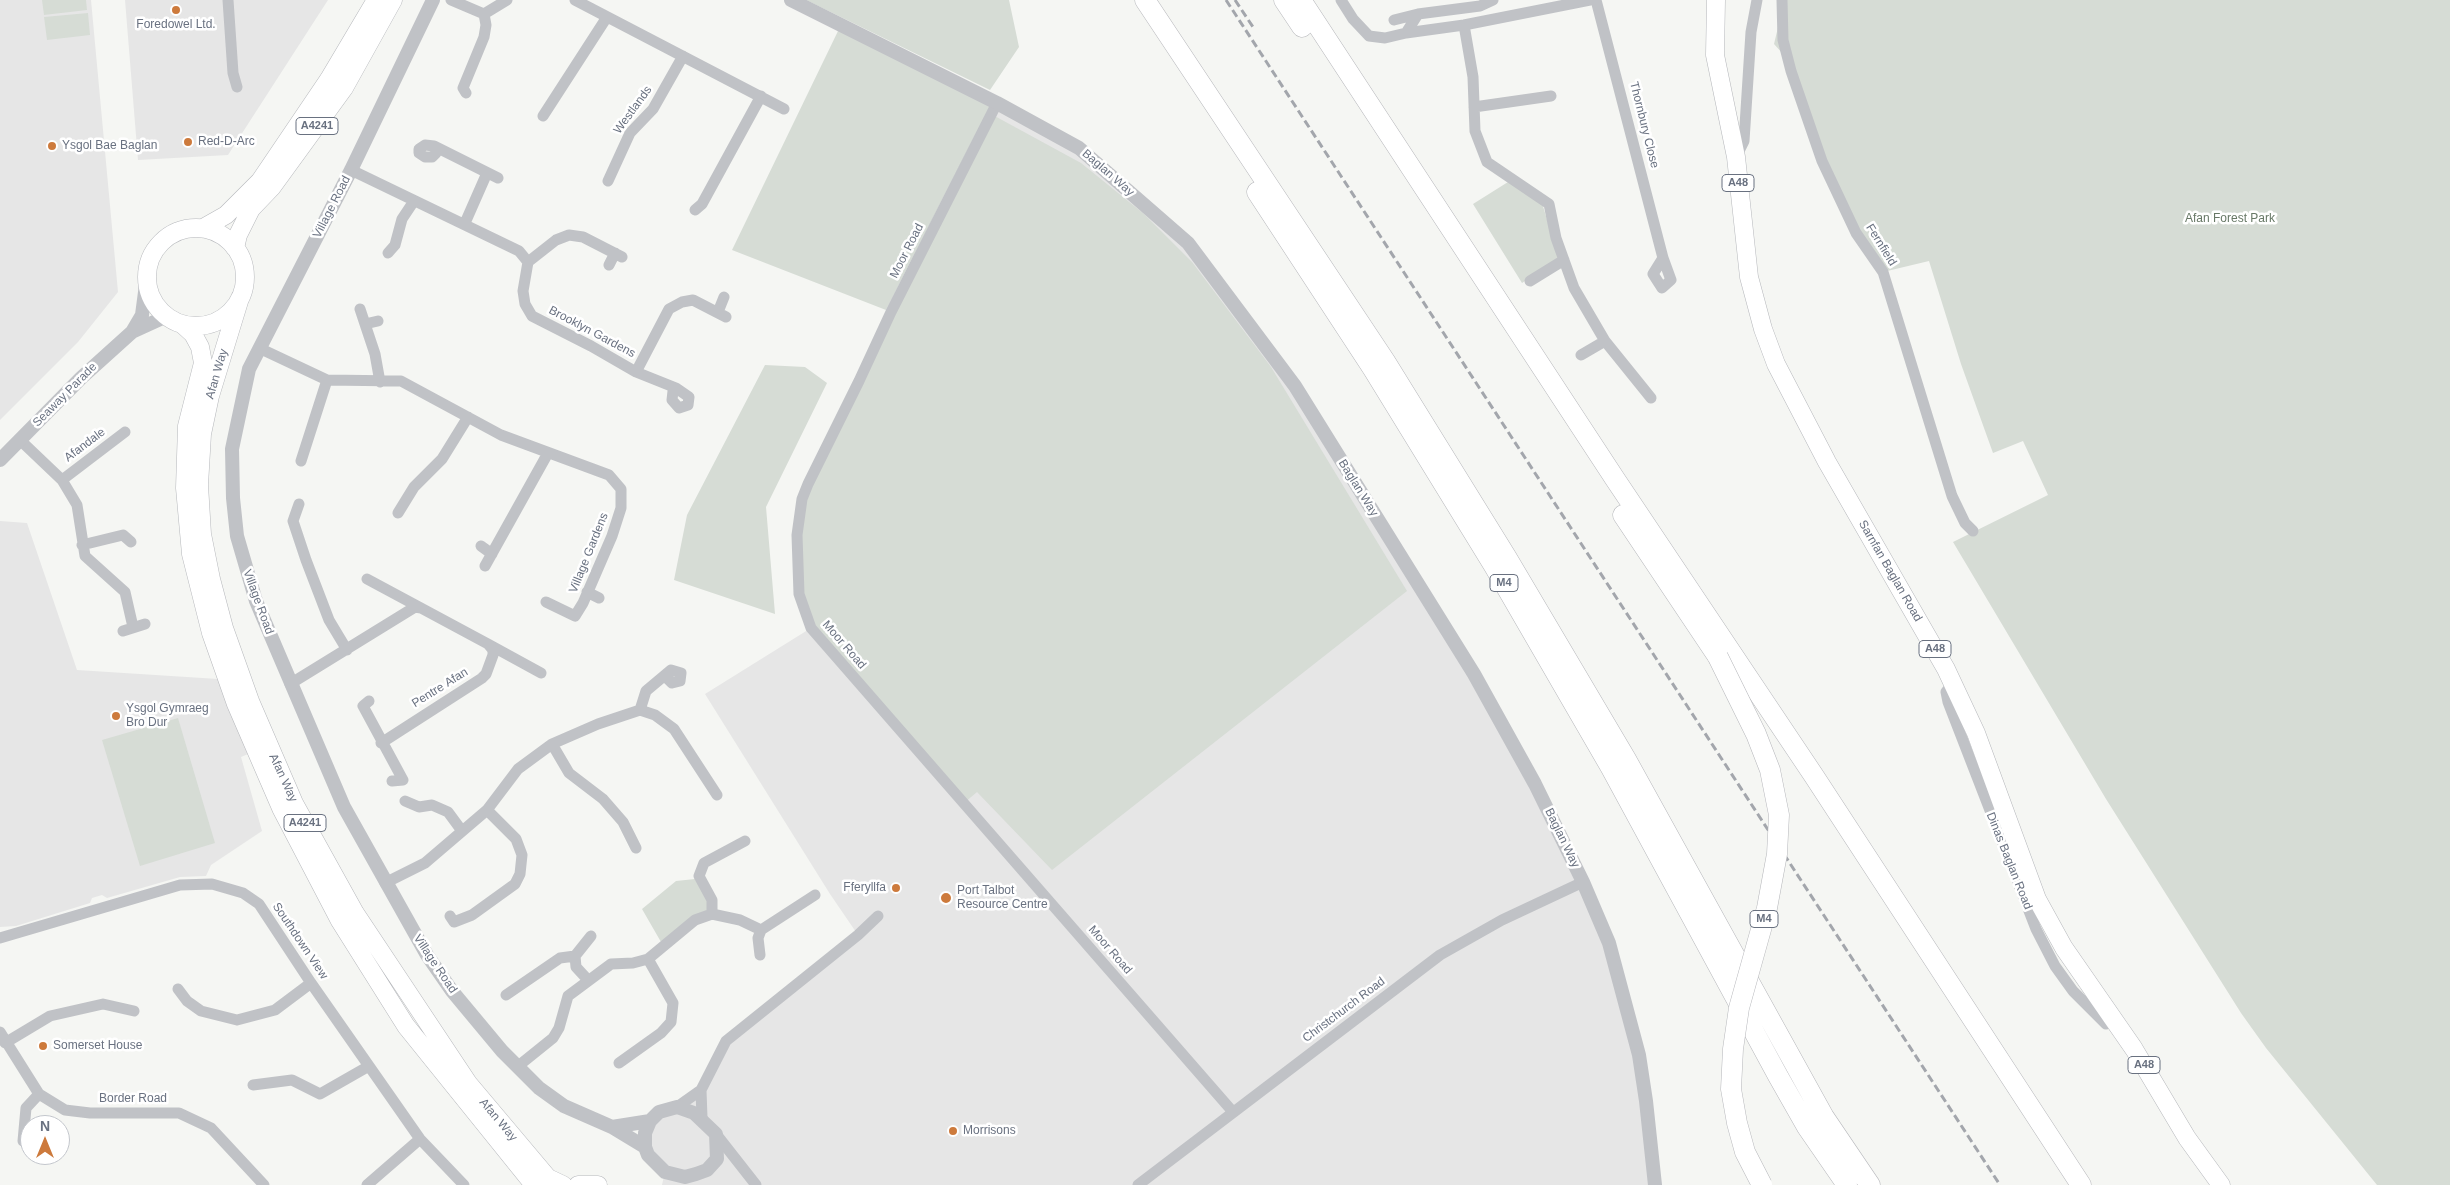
<!DOCTYPE html>
<html>
<head>
<meta charset="utf-8">
<style>
  body { margin:0 }
  #map { position:relative; width:2450px; height:1185px; overflow:hidden; background:#f5f6f3; font-family:Helvetica,sans-serif }
  canvas { display:block }
  .north { position:absolute; left:20px; top:1115px; width:50px; height:50px; box-sizing:border-box; background:#fff; border:1px solid #c3c6cc; border-radius:50%; rotate:0deg; font-size:14px; font-weight:700; line-height:20px; text-align:center; color:#697180 }
  .north::after { content:''; display:block; margin:auto; width:18px; height:22px; background:#cd7a3c; clip-path:polygon(50% 0,100% 100%,50% 72%,0 100%) }
</style>
</head>
<body>
<div id="map">
<canvas width="2450" height="1185"></canvas>
<div class="north">N</div>
</div>
<script>
const ctx = document.querySelector('canvas').getContext('2d');
ctx.lineJoin = 'round';
function paint(path, color) {
  ctx.fillStyle = color;
  ctx.fill(path, 'evenodd');
}
function shape(rows) {
  const path = new Path2D();
  for (const r of rows) {
    if (r.length === 3) {
      path.moveTo(r[0] + r[2], r[1]);
      path.arc(r[0], r[1], r[2], 0, 2 * Math.PI);
      continue;
    }
    path.moveTo(r[0], r[1]);
    for (let i = 2; i < r.length; i += 2) path.lineTo(r[i], r[i + 1]);
  }
  return path;
}
function stroke(path, color, width, dash) {
  ctx.strokeStyle = color;
  ctx.lineWidth = width;
  ctx.lineCap = dash ? 'butt' : 'round';
  ctx.setLineDash(dash || []);
  ctx.stroke(path);
}
function write(font, color, halo, rows, align = 'center') {
  ctx.font = font + ' Helvetica,sans-serif';
  ctx.lineWidth = 5;
  ctx.setLineDash([]);
  ctx.textBaseline = 'middle';
  ctx.strokeStyle = halo;
  ctx.fillStyle = color;
  for (const [text, x, y, turn = 0] of rows) {
    ctx.save();
    ctx.translate(x, y);
    ctx.rotate((+turn || 0) * Math.PI / 180);
    ctx.textAlign = isNaN(turn) ? turn : align;
    if (halo) ctx.strokeText(text, 0, 0);
    ctx.fillText(text, 0, 0);
    ctx.restore();
  }
}
paint(shape([
  [0,0,91,0,118,292,78,342,0,420],
  [125,0,328,0,228,155,138,160],
  [997,103,1079,148,1188,243,1295,386,1474,674,1583,882,1639,1055,1655,1185,662,1185,665,1172,645,1147,650,1121,701,1090,726,1041,858,935,830,894,705,694,811,628],
  [0,521,27,523,77,670,218,679,248,754,241,757,262,831,211,865,206,876,180,877,107,898,102,895,92,898,90,903,16,926,0,927]
]), '#e6e6e6');
paint(shape([
  [42,0,86,0,87,10,44,15],
  [806,0,1009,0,1019,47,990,90],
  [1782,0,2450,0,2450,1185,2377,1185,2266,1048,2241,1013,2106,799,1953,542,2048,495,2023,441,1993,453,1961,364,1929,261,1883,272,1822,161,1791,63,1774,44,1782,11],
  [88,13,90,35,47,40,44,17],
  [839,29,991,104,886,310,732,250],
  [991,114,1081,163,1144,214,1192,262,1271,367,1407,591,1052,870,977,792,964,803,811,628,801,605,802,499],
  [1508,182,1542,203,1559,259,1522,283,1473,204],
  [765,365,805,367,827,383,766,507,775,614,674,580,687,515],
  [178,718,215,843,140,866,102,740],
  [695,879,707,900,707,912,661,942,642,909,676,881]
]), '#d6dcd5');
const primary = shape([
  [1716,0,1715,55,1736,157,1749,277,1763,329,1776,364,1827,462,1946,669,1976,733,2037,899,2064,948,2134,1049,2187,1138,2221,1185],
  [203,228,226,215,260,181,329,79,376,0],
  [196,277,49],
  [235,248,238,235,251,209,272,187,344,88,393,0],
  [240,298,210,396,202,434,199,485,202,534,211,579,224,628,250,701,294,803,355,913,468,1083,548,1178,563,1185],
  [182,324,193,334,200,347,203,363,187,426,185,488,191,554,211,633,236,704,281,808,340,921,406,1026,534,1185],
  [578,1185,598,1185]
]);
const motorway = shape([
  [1145,0,1385,361,1507,558,1626,759,1824,1117,1870,1185],
  [1284,0,1302,27],
  [1301,0,1615,479,1814,776,2081,1185],
  [1257,192,1373,369,1494,566,1611,768,1778,1076,1807,1127,1847,1185],
  [1623,515,1718,657]
]);
stroke(primary, '#b5b7bb', 19);
stroke(motorway, '#b5b6ba', 21);
stroke(shape([
  [228,0,233,73,237,87],
  [451,0,484,14,507,0],
  [575,0,784,109],
  [1341,0,1353,19,1369,36,1385,38,1406,33,1418,14],
  [1596,0,1663,258,1671,280,1662,288,1653,274,1663,258],
  [1782,0,1783,40,1791,71,1822,161,1856,233,1883,272,1952,496,1965,523,1973,531],
  [1394,20,1418,14,1480,6,1493,0],
  [1464,25,1473,77,1475,131,1487,162,1549,204,1556,238,1574,288,1605,341,1651,398],
  [1406,33,1464,25,1590,0],
  [466,93,463,88,484,37,486,25,484,14],
  [997,103,891,312,859,381,808,484,802,499,797,535,799,594,811,628,1233,1112],
  [1474,107,1551,96],
  [543,116,607,17],
  [434,146,436,153,432,157,425,157,419,153,419,149,425,145,434,146,498,178],
  [1736,157,1744,141,1751,32,1757,0],
  [351,170,519,251,528,262,523,291,525,304,532,316,591,346,636,372,676,388,689,397,688,405,679,408,672,400,673,391,676,388],
  [608,181,630,133,653,109,683,56],
  [695,210,702,204,761,96],
  [465,223,487,173],
  [388,253,395,245,402,219,414,201],
  [528,262,556,240,569,235,583,237,622,257],
  [609,265,615,253],
  [1530,281,1564,260],
  [360,309,375,354,380,382],
  [718,312,724,297],
  [365,324,378,321],
  [259,348,327,380,401,381,501,435,609,475,621,489,621,508,612,536,583,603,575,616,546,602],
  [1581,355,1605,341],
  [636,372,669,309,682,302,693,300,726,317],
  [20,440,62,480,77,505,85,556,125,592,133,627],
  [301,461,327,380],
  [62,480,125,432],
  [299,504,293,521,306,560,329,620,347,650],
  [398,513,414,487,442,459,468,417],
  [82,545,123,535,131,542],
  [481,546,492,554],
  [485,566,548,453],
  [367,579,421,608],
  [587,592,599,598],
  [123,631,145,624],
  [488,644,541,673],
  [1953,683,1946,692,1948,702,2036,929,2055,966,2073,991,2106,1024],
  [290,684,415,607,421,608,488,644,493,650,493,655,486,674,482,678,381,743],
  [369,701,363,706,403,780,392,781],
  [640,710,646,691,671,670,681,673,680,681,672,683,665,676],
  [552,744,569,773,603,799,623,822,636,848],
  [405,801,419,807,432,805,448,812,462,831],
  [385,883,425,863,487,810,518,769,552,744,598,724,640,710,655,715,674,729,717,795],
  [712,914,712,900,699,876,704,863,745,841],
  [450,916,454,922,472,915,515,884,520,874,522,855,516,839,487,810],
  [0,938,180,885,212,884,243,893,259,904,311,983,420,1139,464,1185],
  [760,955,758,938,761,930],
  [588,980,576,967,575,956,591,936],
  [178,989,187,1001,201,1011,237,1020,275,1010,311,983],
  [506,995,560,958,575,956],
  [0,1032,39,1094,65,1110,90,1113,179,1113,211,1128,264,1185],
  [5,1043,50,1016,103,1004,134,1011],
  [619,1063,661,1033,671,1022,673,1003,648,959],
  [517,1067,553,1038,559,1028,568,996,611,964,633,963,648,959,695,920,712,914,740,920,761,930,815,895],
  [253,1085,292,1080,320,1094,369,1066],
  [701,1090,702,1118],
  [677,1107,701,1090,726,1041,858,935,878,916],
  [716,1134,756,1185],
  [30,1142,23,1141,26,1108,39,1094],
  [367,1185,420,1139],
  [1138,1185,1440,955,1502,920,1583,882]
]), '#c0c2c6', 11);
stroke(shape([
  [433,0,351,170,249,369,232,449,233,498,237,536,256,601,344,807,427,955,452,991,502,1051,539,1088,564,1106,612,1127,645,1147],
  [791,0,997,103,1079,148,1188,243,1295,386,1474,674,1535,784,1583,882,1609,943,1639,1055,1646,1101,1655,1185],
  [132,332,142,315,147,277],
  [0,460,81,378,132,332,167,316],
  [677,1107,694,1113,716,1134,717,1159,707,1170,696,1174,685,1177,665,1172,648,1155,645,1147,645,1133,650,1121,659,1112,677,1107],
  [612,1127,650,1121]
]), '#c0c2c6', 14);
stroke(primary, '#fff', 18);
stroke(motorway, '#fff', 20);
stroke(shape([
  [1226,0,2000,1185],
  [1235,0,1253,27]
]), '#a3a6ac', 3, [8, 4]);
const motorwayBridge = shape([
  [1718,657,1756,734,1770,770,1779,815,1777,854,1767,908,1739,1008,1733,1049,1731,1089,1737,1123,1745,1152,1762,1185]
]);
stroke(motorwayBridge, '#b5b6ba', 21, []);
stroke(motorwayBridge, '#fff', 20);
for (const [x, y, r, color] of [
  [176,10,5,"#cd7a3c"],
  [188,142,5,"#cd7a3c"],
  [52,146,5,"#cd7a3c"],
  [116,716,5,"#cd7a3c"],
  [896,888,5,"#cd7a3c"],
  [946,898,6,"#cd7a3c"],
  [43,1046,5,"#cd7a3c"],
  [953,1131,5,"#cd7a3c"]
]) {
  const dot = new Path2D();
  dot.arc(x, y, r, 0, 2 * Math.PI);
  ctx.fillStyle = color;
  ctx.fill(dot);
  stroke(dot, '#fff', 2);
}
for (const [x, y, w] of [
  [317,126,42],
  [1738,183,32],
  [1504,583,28],
  [1935,649,32],
  [305,823,42],
  [1764,919,28],
  [2144,1065,32]
]) {
  const box = new Path2D();
  box.roundRect(x - w / 2, y - 8.5, w, 17, 4);
  ctx.fillStyle = '#fff';
  ctx.fill(box);
  stroke(box, '#697180', 1);
}
write('bold 11px', '#697180', null, [
  ["A4241",317,126],
  ["A48",1738,183],
  ["M4",1504,583],
  ["A48",1935,649],
  ["A4241",305,823],
  ["M4",1764,919],
  ["A48",2144,1065]
]);
write('12px', '#697180', '#fff', [
  ["Foredowel Ltd.",176,25,"center"],
  ["Red-D-Arc",198,142],
  ["Ysgol Bae Baglan",62,146],
  ["Ysgol Gymraeg",126,709],
  ["Bro Dur",126,723],
  ["Fferyllfa",886,888,"right"],
  ["Port Talbot",957,891],
  ["Resource Centre",957,905],
  ["Somerset House",53,1046],
  ["Morrisons",963,1131]
], 'left');
write('12px', '#697180', '#fff', [
  ["Westlands",633,110,-54],
  ["Thornbury Close",1644,125,76],
  ["Baglan Way",1108,173,41],
  ["Village Road",332,207,-63],
  ["Fernfield",1881,245,58],
  ["Moor Road",907,251,-63],
  ["Brooklyn Gardens",592,332,28],
  ["Afan Way",217,374,-74],
  ["Seaway Parade",65,395,-45],
  ["Afandale",85,445,-37],
  ["Baglan Way",1358,488,58],
  ["Village Gardens",589,553,-68],
  ["Sarnfan Baglan Road",1890,571,60],
  ["Village Road",258,602,70],
  ["Moor Road",844,645,49],
  ["Pentre Afan",440,688,-32],
  ["Afan Way",283,778,65],
  ["Baglan Way",1562,838,64],
  ["Dinas Baglan Road",2009,861,68],
  ["Southdown View",300,941,56],
  ["Moor Road",1110,950,49],
  ["Village Road",435,964,56],
  ["Christchurch Road",1344,1010,-37],
  ["Border Road",133,1099],
  ["Afan Way",498,1120,50]
]);
write('12px', '#677866', '#fff', [
  ["Afan Forest Park",2230,219]
]);
</script>
</body>
</html>
